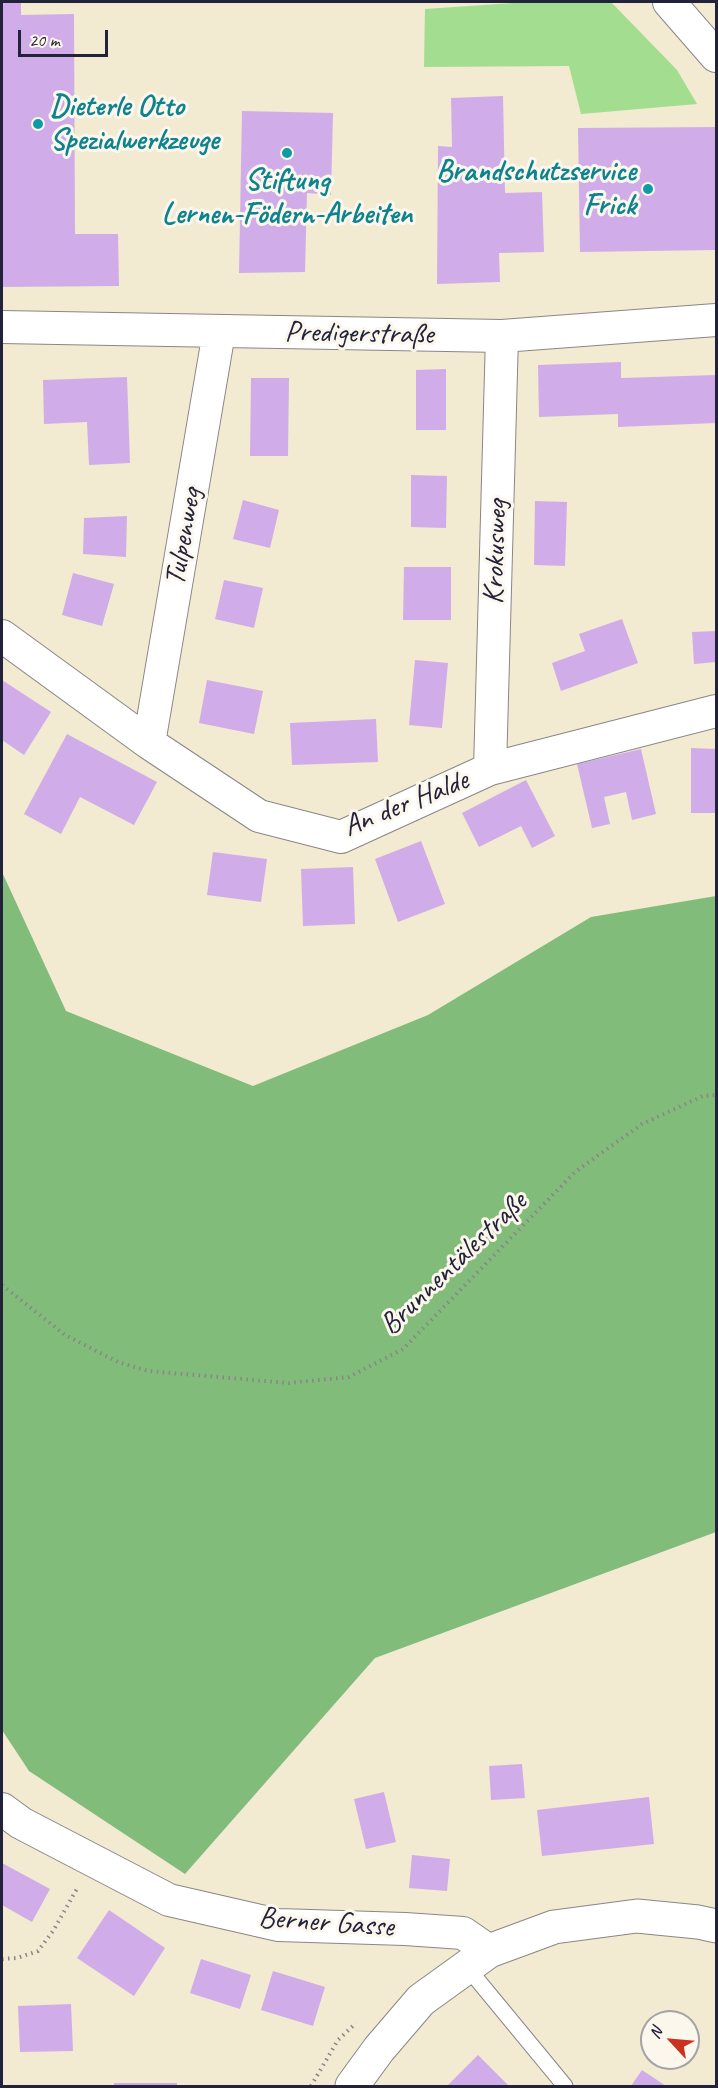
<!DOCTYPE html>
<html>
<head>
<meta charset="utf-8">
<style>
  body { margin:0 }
  #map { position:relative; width:718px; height:2088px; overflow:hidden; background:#f2ead1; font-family:Caveat,sans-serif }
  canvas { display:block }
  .frame { position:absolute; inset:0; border:3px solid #22223b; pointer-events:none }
  .north { position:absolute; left:640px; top:2010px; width:60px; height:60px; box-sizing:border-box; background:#fbf7ec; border:2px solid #a4a2a5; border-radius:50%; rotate:296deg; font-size:16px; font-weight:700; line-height:24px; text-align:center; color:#22223b }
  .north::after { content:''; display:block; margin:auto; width:21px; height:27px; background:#c8321e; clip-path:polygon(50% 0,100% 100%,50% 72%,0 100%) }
  .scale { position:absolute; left:18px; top:30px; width:90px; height:27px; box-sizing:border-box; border:3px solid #22223b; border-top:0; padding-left:8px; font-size:18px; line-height:21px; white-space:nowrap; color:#22223b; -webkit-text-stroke:4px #fbf7ec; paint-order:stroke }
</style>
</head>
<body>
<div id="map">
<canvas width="718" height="2088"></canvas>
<div class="frame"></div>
<div class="north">N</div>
<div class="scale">20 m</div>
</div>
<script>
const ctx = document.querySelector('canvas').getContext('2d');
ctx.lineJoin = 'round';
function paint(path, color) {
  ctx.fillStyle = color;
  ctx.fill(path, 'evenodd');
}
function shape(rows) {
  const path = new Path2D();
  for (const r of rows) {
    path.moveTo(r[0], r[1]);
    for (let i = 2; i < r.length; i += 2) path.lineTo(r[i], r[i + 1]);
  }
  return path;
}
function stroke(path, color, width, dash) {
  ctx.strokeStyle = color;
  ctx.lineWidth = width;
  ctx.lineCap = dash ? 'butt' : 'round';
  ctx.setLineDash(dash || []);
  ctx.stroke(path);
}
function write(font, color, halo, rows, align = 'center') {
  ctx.font = font + ' Caveat,sans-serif';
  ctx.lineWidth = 6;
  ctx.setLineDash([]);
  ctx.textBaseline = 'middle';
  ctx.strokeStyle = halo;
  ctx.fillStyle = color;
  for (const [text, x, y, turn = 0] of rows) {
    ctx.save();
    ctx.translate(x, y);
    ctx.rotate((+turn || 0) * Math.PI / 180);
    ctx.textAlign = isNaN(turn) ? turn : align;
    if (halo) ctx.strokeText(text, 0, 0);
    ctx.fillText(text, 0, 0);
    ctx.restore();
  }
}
paint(shape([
  [528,2,611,2,677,70,697,104,581,114,569,66,424,67,425,9]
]), '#a3dd90');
paint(shape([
  [2,872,66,1011,253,1086,428,1015,591,917,716,896,716,1532,375,1658,185,1874,29,1771,2,1730]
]), '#82bc7a');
paint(shape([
  [2,2,21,2,21,15,74,14,75,234,118,234,119,286,2,287],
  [503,96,505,193,542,192,544,252,499,253,500,282,437,284,438,146,452,147,451,98],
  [242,111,333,113,331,195,307,193,305,272,239,273],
  [716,127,716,250,580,252,578,128],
  [621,362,621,378,716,375,716,423,618,427,618,414,539,417,538,365],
  [446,369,446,430,416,430,416,370],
  [127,377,130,463,89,465,87,422,44,424,43,380],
  [251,378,289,378,288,456,250,456],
  [411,475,447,476,446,528,411,527],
  [243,500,279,510,270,548,233,539],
  [535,501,567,502,565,566,534,565],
  [127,516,126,557,83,554,84,518],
  [404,567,451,567,451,620,403,620],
  [73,573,114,584,102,626,62,615],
  [224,580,263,588,254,628,215,619],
  [622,619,638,663,561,691,552,663,585,651,579,634],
  [716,631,716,662,694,664,692,632],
  [415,660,448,663,442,728,409,725],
  [2,680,51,712,24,755,2,740],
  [207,680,263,691,254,734,199,723],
  [376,719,378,762,292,765,290,723],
  [67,734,157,782,134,825,80,797,61,834,24,814],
  [691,748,716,749,716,813,691,813],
  [641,749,656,814,632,820,626,792,604,797,610,824,592,828,577,764],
  [526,780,555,836,532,848,521,826,479,847,462,813],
  [421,841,445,904,398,922,375,859],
  [213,852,267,859,261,902,207,895],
  [353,867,355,924,303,926,301,869],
  [522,1764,525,1798,491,1800,489,1766],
  [384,1792,396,1842,366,1849,354,1799],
  [649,1797,654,1844,542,1856,537,1810],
  [412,1855,450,1859,447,1891,409,1888],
  [2,1863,50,1889,32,1922,2,1905],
  [109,1910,165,1948,134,1996,77,1958],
  [201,1959,251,1975,240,2009,190,1993],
  [273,1971,325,1987,313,2026,261,2010],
  [71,2004,73,2051,20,2052,18,2006],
  [478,2055,509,2086,447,2086],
  [642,2070,666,2086,631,2086],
  [114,2083,177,2083,177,2086,114,2086]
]), '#d0ade9');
const service = shape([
  [466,1966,565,2086]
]);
const minor = shape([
  [669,2,716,56],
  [2,327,502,336,716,320],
  [2,636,149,743,259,816,341,837,490,769,716,711],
  [149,743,219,332],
  [490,769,502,336],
  [2,1809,21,1823,169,1900,278,1925,405,1929,463,1933,489,1951]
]);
const tertiary = shape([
  [352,2086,379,2049,421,2000,489,1951,554,1927,637,1916,698,1922,716,1926]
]);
stroke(service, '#8a8686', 17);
stroke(minor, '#8a8686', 34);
stroke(tertiary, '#8a8686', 35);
stroke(shape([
  [2,1285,65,1335,118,1362,148,1371,289,1383,349,1377,403,1349,575,1172,642,1124,703,1096,716,1095],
  [2,1959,17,1958,38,1951,53,1931,78,1887],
  [311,2086,338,2040,356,2023]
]), '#8a8686', 4, [1.5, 4.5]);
stroke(service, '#fff', 15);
stroke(minor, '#fff', 32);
stroke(tertiary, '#fff', 33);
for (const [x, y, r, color] of [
  [38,124,6,"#0f9aa8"],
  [287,153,6,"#0f9aa8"],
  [648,189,6,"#0f9aa8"]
]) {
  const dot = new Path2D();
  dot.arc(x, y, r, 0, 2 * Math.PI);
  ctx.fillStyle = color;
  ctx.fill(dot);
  stroke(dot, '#fbf7ec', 2);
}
write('bold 30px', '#0d838f', '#fbf7ec', [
  ["Dieterle Otto",50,107],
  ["Spezialwerkzeuge",50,141],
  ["Brandschutzservice",636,172,"right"],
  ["Frick",636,206,"right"],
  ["Stiftung",287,181,"center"],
  ["Lernen-Födern-Arbeiten",287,215,"center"]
], 'left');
write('30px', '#22223b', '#fbf7ec', [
  ["Predigerstraße",359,334,1],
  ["Tulpenweg",184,537,-80],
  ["Krokusweg",496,552,-88],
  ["An der Halde",406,804,-22],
  ["Brunnentälestraße",454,1264,-44],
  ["Berner Gasse",326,1923,4]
]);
</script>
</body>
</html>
